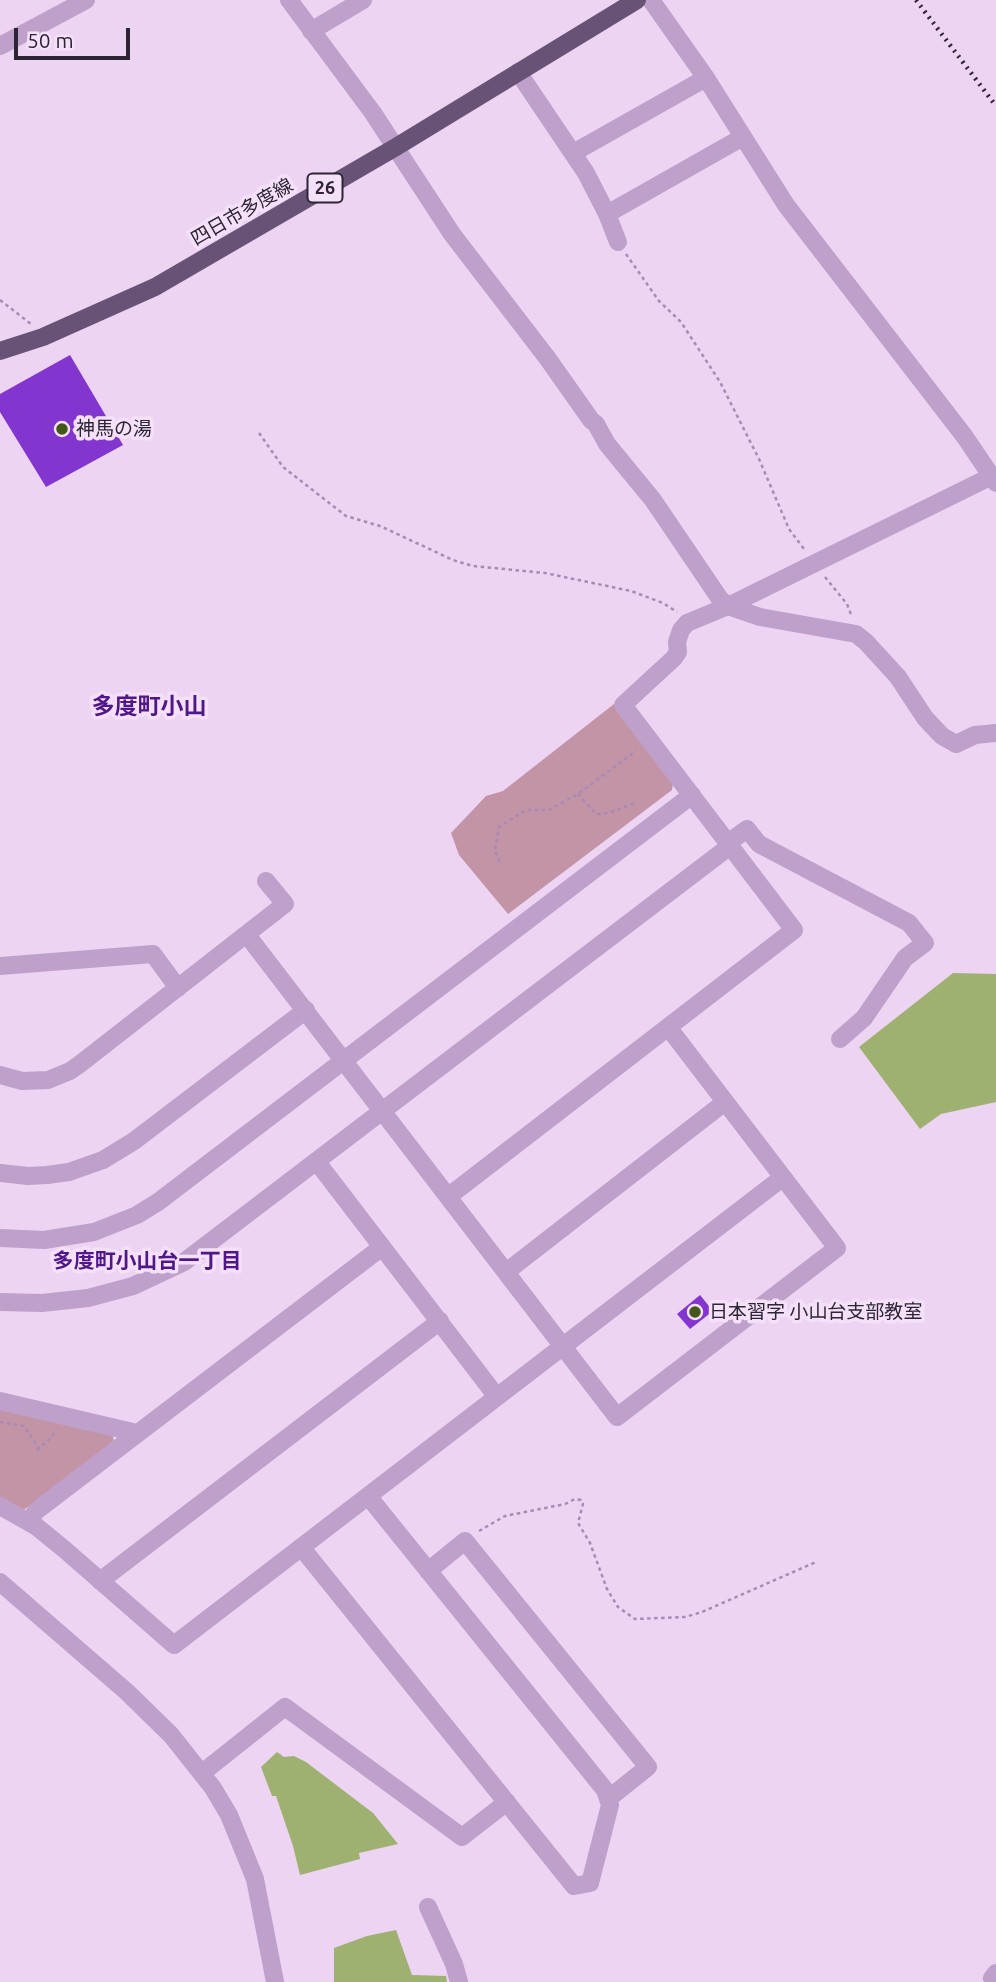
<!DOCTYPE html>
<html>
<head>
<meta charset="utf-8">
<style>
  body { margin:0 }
  #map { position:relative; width:996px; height:1982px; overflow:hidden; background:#ecd4f2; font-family:Ubuntu,sans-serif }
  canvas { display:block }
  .scale { position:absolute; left:14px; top:28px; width:116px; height:32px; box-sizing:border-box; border:4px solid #2d2434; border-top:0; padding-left:9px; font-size:21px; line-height:24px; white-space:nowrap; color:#2d2434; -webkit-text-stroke:5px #f5e0fa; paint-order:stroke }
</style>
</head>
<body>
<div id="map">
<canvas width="996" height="1982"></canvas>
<div class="scale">50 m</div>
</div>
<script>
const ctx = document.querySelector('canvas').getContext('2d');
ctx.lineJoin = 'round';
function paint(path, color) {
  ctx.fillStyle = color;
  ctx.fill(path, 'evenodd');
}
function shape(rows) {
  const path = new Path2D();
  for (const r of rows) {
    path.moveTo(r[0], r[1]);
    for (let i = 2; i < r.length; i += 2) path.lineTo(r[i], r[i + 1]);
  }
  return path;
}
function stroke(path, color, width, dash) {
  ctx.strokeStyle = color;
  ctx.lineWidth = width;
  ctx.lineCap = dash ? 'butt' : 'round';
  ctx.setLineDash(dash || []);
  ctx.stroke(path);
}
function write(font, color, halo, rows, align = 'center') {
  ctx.font = font + ' Ubuntu,"Noto Sans JP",sans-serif';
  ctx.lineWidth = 7;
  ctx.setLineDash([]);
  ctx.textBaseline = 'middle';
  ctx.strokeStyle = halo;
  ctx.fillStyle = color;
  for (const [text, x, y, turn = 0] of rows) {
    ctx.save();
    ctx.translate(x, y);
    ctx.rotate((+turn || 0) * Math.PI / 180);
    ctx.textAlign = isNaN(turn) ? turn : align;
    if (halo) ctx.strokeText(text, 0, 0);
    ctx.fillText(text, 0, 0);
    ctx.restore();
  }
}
paint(shape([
  [614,704,673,783,672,790,508,914,459,855,451,833,486,796,503,791],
  [0,1408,113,1436,114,1442,21,1512,0,1499]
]), '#c294a6');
paint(shape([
  [953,973,996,974,996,1102,941,1114,920,1129,859,1047],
  [277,1752,284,1757,294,1756,306,1762,373,1813,398,1844,359,1853,360,1859,300,1875,293,1846,276,1796,272,1796,261,1767],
  [396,1930,412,1975,446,1976,447,1982,334,1982,334,1948,367,1936]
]), '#9eb171');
paint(shape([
  [70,355,123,445,46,487,0,412,0,394],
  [700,1295,713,1311,690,1329,677,1314]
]), '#8235cf');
stroke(shape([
  [626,254,659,301,681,322,720,382,759,459,789,529,804,549],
  [0,300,31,324],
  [259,433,283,467,346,516,380,526,453,560,473,566,545,573,631,591,663,603,677,612],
  [825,577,847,604,852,617],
  [578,794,596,814,609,813,635,803],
  [500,862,495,851,499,827,526,810,549,810,578,794,636,751],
  [0,1422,24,1426,39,1448],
  [37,1450,52,1437,55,1429],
  [479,1531,505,1516,565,1504,575,1499,581,1500,583,1504,578,1523,590,1543,607,1589,618,1607,635,1619,685,1617,702,1612,816,1562]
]), '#a88ab6', 2.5, [3.5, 3.5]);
stroke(shape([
  [289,0,373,113,452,234,548,359,591,420,596,424,607,444,653,500,720,599,728,606,760,617,856,634,866,642,898,677,925,718,942,736,956,744,975,735,996,733],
  [651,0,706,78,786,205,965,437,996,483],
  [311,31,363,0],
  [0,46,86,0],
  [518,72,586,173,607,214,618,242],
  [573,153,706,78],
  [607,214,743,137],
  [728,843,747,829,759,844,909,923,925,943,905,958,864,1018,840,1039],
  [247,935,617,1417,837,1248,668,1027],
  [0,966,153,954,178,988],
  [0,1075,22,1081,48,1080,70,1071,80,1064,285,904,266,881],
  [317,1162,497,1397],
  [0,1173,28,1176,47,1175,69,1172,103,1160,134,1141,306,1010],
  [449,1196,794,930,623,705,674,658,678,652,677,642,681,630,687,623,728,606,992,476],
  [0,1238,44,1240,94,1232,137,1215,158,1202,692,795],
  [506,1272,725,1102],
  [0,1302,42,1303,88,1298,133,1286,184,1262,730,846],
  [0,1401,137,1433],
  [0,1506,37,1527,64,1549,174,1645,782,1178],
  [29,1522,36,1511,382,1247],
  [301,1547,574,1886,590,1883,610,1805,605,1790,368,1496],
  [428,1571,465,1541,648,1767,608,1799],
  [100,1581,440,1321],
  [0,1582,127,1692,171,1735,213,1788,229,1815,255,1879,275,1982],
  [202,1773,285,1707,462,1837,507,1802],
  [428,1907,454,1964,459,1982],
  [995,1982,992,1978,996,1973]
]), '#bea0ca', 18);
stroke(shape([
  [0,351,43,337,155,287,396,147,637,0]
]), '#685377', 18);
stroke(shape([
  [916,0,996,106]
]), '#2d2434', 4.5, [2, 5]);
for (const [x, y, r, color] of [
  [62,429,7,"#435717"],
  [695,1312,7,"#435717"]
]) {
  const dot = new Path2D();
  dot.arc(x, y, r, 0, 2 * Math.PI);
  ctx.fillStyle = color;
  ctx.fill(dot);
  stroke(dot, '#f5e0fa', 2.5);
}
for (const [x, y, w] of [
  [325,188,35]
]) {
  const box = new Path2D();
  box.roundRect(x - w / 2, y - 14.5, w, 29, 5);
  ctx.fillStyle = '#f5e0fa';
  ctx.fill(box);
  stroke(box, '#2d2434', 2);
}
write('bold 18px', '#2d2434', null, [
  ["26",325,188]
]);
write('19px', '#2d2434', '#f5e0fa', [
  ["四日市多度線",242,212,-30]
]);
write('19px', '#2d2434', '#f5e0fa', [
  ["神馬の湯",76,429],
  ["日本習字 小山台支部教室",709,1312]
], 'left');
write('bold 21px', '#4f1788', '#f5e0fa', [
  ["多度町小山台一丁目",147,1261]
]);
write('bold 23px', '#4f1788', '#f5e0fa', [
  ["多度町小山",149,706]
]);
</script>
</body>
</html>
